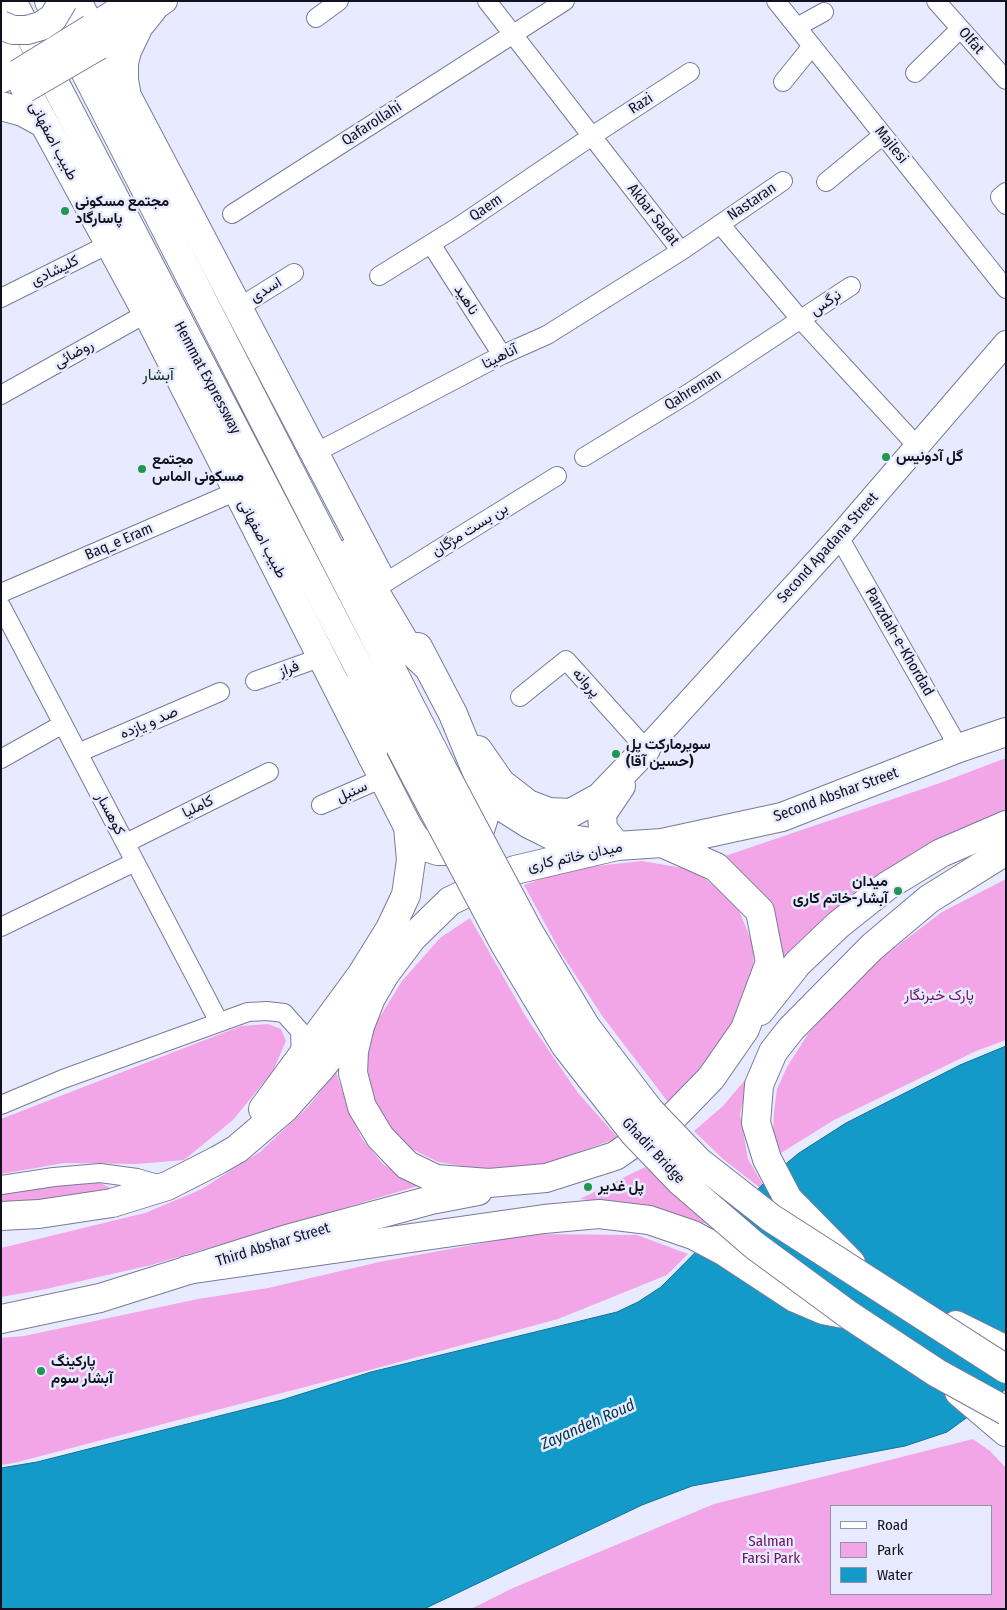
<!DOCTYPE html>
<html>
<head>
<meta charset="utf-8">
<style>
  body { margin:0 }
  #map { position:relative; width:1007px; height:1610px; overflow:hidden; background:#e8ebff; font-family:"Fira Sans Condensed",sans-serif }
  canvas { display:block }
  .frame { position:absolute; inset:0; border:2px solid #11121d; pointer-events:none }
  .legend { position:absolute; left:830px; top:1505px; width:162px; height:90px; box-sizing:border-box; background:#e8ebff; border:1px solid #9294a5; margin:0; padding:6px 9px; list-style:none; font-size:15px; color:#11121d }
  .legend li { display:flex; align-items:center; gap:10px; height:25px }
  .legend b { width:25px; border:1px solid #9294a5 }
</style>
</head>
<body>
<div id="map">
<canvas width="1007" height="1610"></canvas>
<div class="frame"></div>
<ul class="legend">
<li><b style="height:6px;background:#fff"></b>Road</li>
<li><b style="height:14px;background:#f2a5e7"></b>Park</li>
<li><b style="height:14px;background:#149ac9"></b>Water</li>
</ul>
</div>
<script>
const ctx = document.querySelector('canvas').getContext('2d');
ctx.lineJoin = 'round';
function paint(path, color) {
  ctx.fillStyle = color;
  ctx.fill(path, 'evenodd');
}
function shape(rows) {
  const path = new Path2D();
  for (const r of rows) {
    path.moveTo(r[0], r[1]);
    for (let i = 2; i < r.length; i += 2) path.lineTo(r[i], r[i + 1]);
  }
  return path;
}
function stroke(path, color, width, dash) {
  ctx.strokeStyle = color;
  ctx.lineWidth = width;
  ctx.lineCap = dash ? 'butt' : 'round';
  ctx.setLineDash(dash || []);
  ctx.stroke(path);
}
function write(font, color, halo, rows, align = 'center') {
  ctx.font = font + ' "Fira Sans Condensed",Vazirmatn,sans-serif';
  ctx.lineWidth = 5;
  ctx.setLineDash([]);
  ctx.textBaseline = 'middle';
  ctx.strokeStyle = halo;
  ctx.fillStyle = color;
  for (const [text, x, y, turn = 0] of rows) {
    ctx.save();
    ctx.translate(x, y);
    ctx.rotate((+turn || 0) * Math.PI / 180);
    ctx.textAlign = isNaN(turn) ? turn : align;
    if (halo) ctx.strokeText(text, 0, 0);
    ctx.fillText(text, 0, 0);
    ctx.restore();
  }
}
paint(shape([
  [1006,758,1006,812,996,815,785,959,775,925,760,894,725,856,940,783],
  [642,861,694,870,736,903,754,947,752,991,728,1042,699,1076,668,1102,603,1017,561,953,524,885,569,869],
  [1006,879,1006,1040,976,1051,834,1120,781,1153,773,1133,774,1112,777,1089,787,1067,808,1034,837,1001,875,963,942,912],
  [470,918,526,1017,578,1093,618,1138,539,1166,480,1169,438,1162,408,1147,390,1130,378,1112,368,1088,365,1066,370,1033,402,981,440,938],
  [268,1024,281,1029,286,1041,273,1071,233,1120,184,1160,137,1164,64,1163,1,1174,1,1119,241,1026],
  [336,1072,349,1110,362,1139,383,1164,418,1186,151,1265,46,1289,1,1297,1,1248,145,1213,200,1190,260,1152,308,1107],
  [750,1074,740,1114,748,1159,769,1195,723,1159,694,1131,723,1106],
  [645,1167,716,1226,623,1204,580,1199],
  [98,1182,113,1189,1,1206,1,1194,18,1189],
  [532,1234,637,1235,688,1254,667,1275,558,1319,366,1371,14,1463,1,1465,1,1338,24,1336,198,1299,268,1288,379,1262],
  [973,1439,990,1451,1006,1468,1006,1609,471,1609,513,1588,714,1504],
  [831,1506,991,1506,991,1594,831,1594]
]), '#f2a5e7');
const water = shape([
  [1006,1046,1006,1389,947,1432,905,1446,692,1486,642,1505,424,1609,1,1609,1,1468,37,1462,282,1400,371,1372,617,1312,638,1302,661,1287,771,1176,799,1153,846,1123,960,1065,1006,1046]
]);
paint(water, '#149ac9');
stroke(water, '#137195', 1);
const minor = shape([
  [487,1,681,251,783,181],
  [776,1,1006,289],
  [936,1,1006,80],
  [316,18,339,1],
  [797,27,824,12],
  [915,73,960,29],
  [783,82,812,46],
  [826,182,883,135],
  [1006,192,1000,197,1006,205],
  [232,214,565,1],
  [720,224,801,320,917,446],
  [431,244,502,355],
  [379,276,461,225,592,136,690,72],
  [1,298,109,244],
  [238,308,294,273],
  [1,395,147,313],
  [313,454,502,355,547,335,681,251],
  [584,457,689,393,851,286],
  [839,537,959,748],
  [383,584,557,476],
  [1,593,237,491],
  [1,606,219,1022],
  [255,681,322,657],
  [520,697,566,660,646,749],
  [78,753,220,692],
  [1,759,63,724],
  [321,805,383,778],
  [126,843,269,772],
  [1,927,135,862],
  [1,1105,63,1079,248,1012,267,1011,284,1013,300,1031,301,1057],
  [1,1185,54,1177,100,1173,137,1178,164,1186]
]);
const secondary = shape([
  [90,27,131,1],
  [100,47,165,1],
  [1,81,17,72],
  [646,749,839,537,1006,343]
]);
const primary = shape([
  [77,1,379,576],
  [1,41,26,90,147,313,408,827,415,838,425,847,438,851,451,851,464,846,474,838,481,827,485,814,484,801,480,780,453,714,418,647],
  [126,91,124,80,124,63,127,51,139,26,152,10],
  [1,106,23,112,43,123],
  [478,750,501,783,528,804,549,812,571,813,600,797,646,749],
  [502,807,529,824,553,836,603,844],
  [662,843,716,867,760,911,770,962,745,1029,711,1078,675,1115,615,1156,546,1178,489,1183,436,1179,407,1165,380,1137,362,1107,353,1073,354,1051,360,1026,371,998,385,974,412,938,450,901,515,870,617,846,662,843],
  [662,843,782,817,959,748,1006,732],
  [617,846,603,829,602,814,621,786],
  [760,1011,798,963,838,925,887,886,941,853,1006,825],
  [263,1109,362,974,390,929,406,895,411,860,408,827],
  [1,1216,39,1214,112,1203,167,1186,218,1160,237,1149,285,1108,320,1069,357,1023],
  [1,1319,100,1298,287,1239,431,1200,478,1191]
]);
const trunk = shape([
  [12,1,418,781],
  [49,1,442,768],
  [351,552,404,641,412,652,428,667],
  [350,690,372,735,374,747,372,756],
  [851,1263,788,1199,767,1159,756,1123,759,1085,773,1052,791,1029,872,947,929,899,1006,851],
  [187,1270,544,1219,599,1214,649,1220,693,1235,725,1252,795,1298,823,1310,849,1315],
  [956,1325,1006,1350],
  [959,1392,1006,1432]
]);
stroke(minor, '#787b98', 20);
stroke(secondary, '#787b98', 26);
stroke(primary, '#787b98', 30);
stroke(trunk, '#787b98', 30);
stroke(minor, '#fff', 18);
stroke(secondary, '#fff', 24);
stroke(primary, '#fff', 28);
stroke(trunk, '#fff', 28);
const secondaryBridge = shape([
  [17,72,90,27],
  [26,90,100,47]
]);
const primaryBridge = shape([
  [1,25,13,30,27,30,41,26,53,18,63,1]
]);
const trunkBridge = shape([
  [442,768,529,932,586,1027,650,1111,698,1161,771,1218,1006,1369],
  [418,781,504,943,565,1045,633,1132,681,1182,754,1245,849,1315,937,1373,1006,1411]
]);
stroke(secondaryBridge, '#787b98', 26, []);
stroke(primaryBridge, '#787b98', 30, []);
stroke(trunkBridge, '#787b98', 30, []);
stroke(secondaryBridge, '#fff', 24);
stroke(primaryBridge, '#fff', 28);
stroke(trunkBridge, '#fff', 28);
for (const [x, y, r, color] of [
  [65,211,5,"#219652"],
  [886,457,5,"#219652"],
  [142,469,5,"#219652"],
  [616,754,5,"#219652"],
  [898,891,5,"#219652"],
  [588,1187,5,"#219652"],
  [41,1371,5,"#219652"]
]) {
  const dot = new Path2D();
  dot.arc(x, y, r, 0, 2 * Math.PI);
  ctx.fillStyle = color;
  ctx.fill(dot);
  stroke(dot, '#e8ebff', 2);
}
write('15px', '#11121d', '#e8ebff', [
  ["Olfat",971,41,49],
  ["Razi",641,104,-33],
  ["Qafarollahi",372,124,-33],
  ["طبیب اصفهانی",53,141,62],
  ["Majlesi",891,145,51],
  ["Nastaran",752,202,-34],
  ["Qaem",486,208,-34],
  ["Akbar Sadat",653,215,52],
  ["کلیشادی",55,271,-26],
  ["اسدی",266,290,-32],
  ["ناهید",466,300,57],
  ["نرگس",826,303,-34],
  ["روضائی",74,354,-29],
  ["آناهیتا",500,357,-26],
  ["Hemmat Expressway",207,378,62],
  ["Qahreman",693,390,-32],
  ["بن بست مژگان",470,530,-32],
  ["طبیب اصفهانی",262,539,62],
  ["Baq_e Eram",119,542,-23],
  ["Second Apadana Street",828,548,-48],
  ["Panzdah-e-Khordad",899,642,60],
  ["فراز",289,669,-19],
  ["پروانه",586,683,48],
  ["صد و یازده",149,723,-23],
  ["سنبل",352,792,-24],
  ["Second Abshar Street",836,795,-20],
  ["کاملیا",198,807,-26],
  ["کوهسار",110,814,62],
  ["میدان خاتم کاری",575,857,-12],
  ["Ghadir Bridge",653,1151,47],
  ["Third Abshar Street",273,1245,-17]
]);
write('bold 15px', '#11121d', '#e8ebff', [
  ["مجتمع مسکونی",75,202],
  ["پاسارگاد",75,219],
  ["گل آدونیس",896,457],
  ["مجتمع",152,460],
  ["مسکونی الماس",152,477],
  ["سوپرمارکت پل",626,745],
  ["(حسین آقا)",626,762],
  ["میدان",888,882,"right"],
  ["آبشار-خاتم کاری",888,899,"right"],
  ["پل غدیر",598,1187],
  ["پارکینگ",51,1362],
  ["آبشار سوم",51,1379]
], 'left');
write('15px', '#6d1265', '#e8ebff', [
  ["پارک خبرنگار",939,996],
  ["Salman",771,1542],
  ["Farsi Park",771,1559]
]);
write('16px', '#0c311a', '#e8ebff', [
  ["آبشار",158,376]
]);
write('italic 16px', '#003447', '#e8ebff', [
  ["Zayandeh Roud",588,1425,-24]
]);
</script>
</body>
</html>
